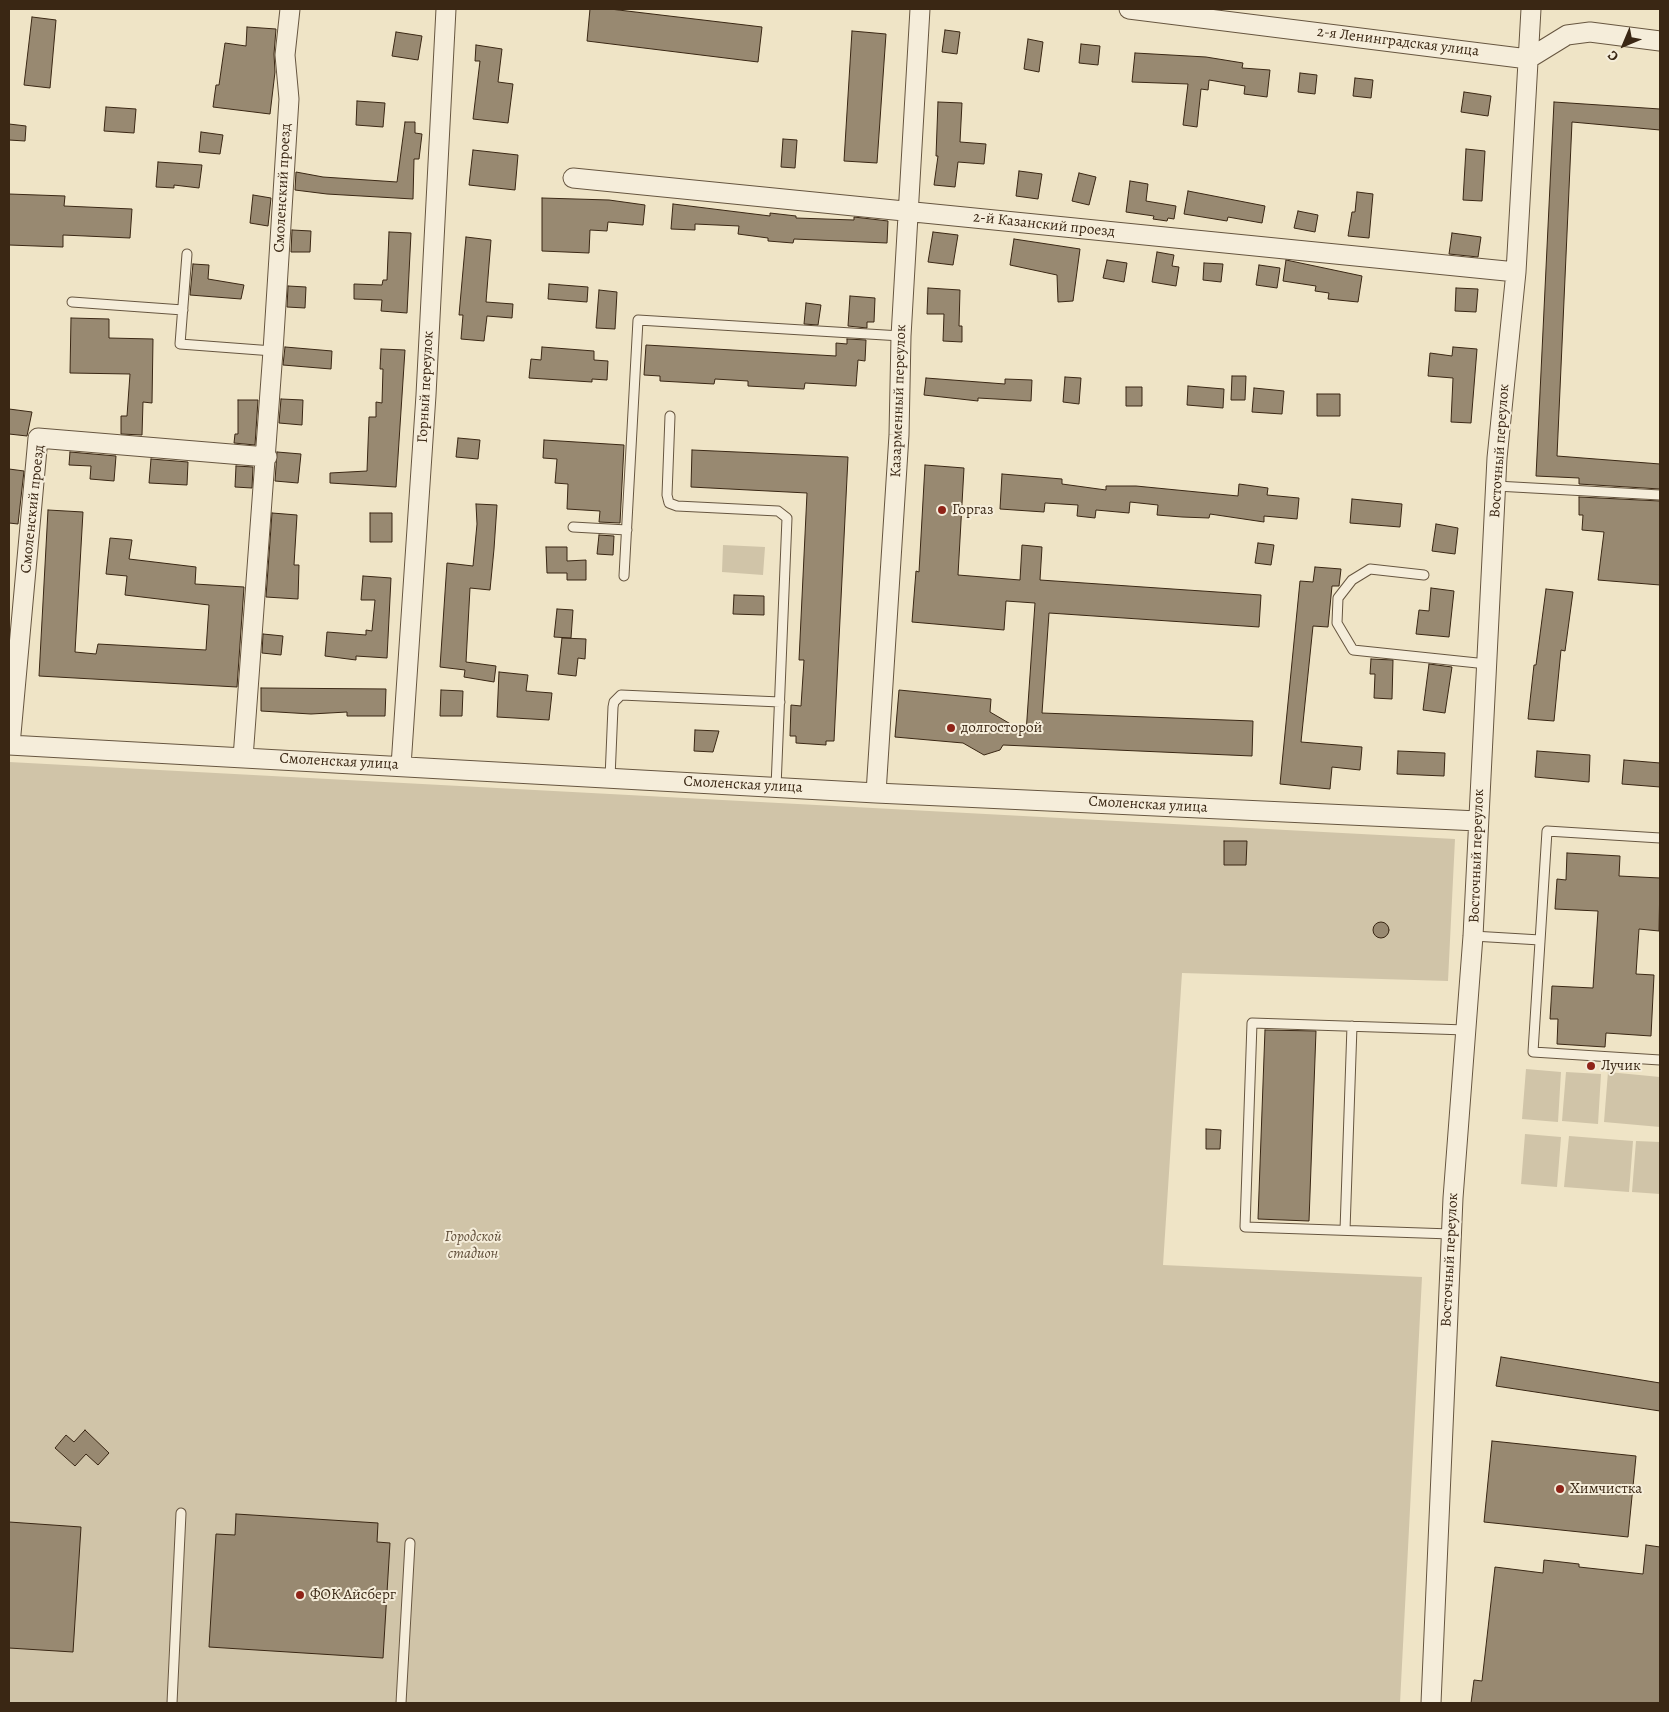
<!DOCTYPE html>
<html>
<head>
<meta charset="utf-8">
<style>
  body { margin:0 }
  #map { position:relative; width:1669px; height:1712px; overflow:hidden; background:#efe4c6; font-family:Alegreya,serif }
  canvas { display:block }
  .frame { position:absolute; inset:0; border:10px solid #3a2714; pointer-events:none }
  .north { position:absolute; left:1599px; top:20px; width:50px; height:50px; -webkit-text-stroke:4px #f5edda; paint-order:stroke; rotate:225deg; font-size:14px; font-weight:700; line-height:20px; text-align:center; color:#3a2714 }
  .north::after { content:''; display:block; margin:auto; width:18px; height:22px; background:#3a2714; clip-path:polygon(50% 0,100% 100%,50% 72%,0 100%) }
</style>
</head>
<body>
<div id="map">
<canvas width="1669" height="1712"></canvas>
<div class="frame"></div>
<div class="north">С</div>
</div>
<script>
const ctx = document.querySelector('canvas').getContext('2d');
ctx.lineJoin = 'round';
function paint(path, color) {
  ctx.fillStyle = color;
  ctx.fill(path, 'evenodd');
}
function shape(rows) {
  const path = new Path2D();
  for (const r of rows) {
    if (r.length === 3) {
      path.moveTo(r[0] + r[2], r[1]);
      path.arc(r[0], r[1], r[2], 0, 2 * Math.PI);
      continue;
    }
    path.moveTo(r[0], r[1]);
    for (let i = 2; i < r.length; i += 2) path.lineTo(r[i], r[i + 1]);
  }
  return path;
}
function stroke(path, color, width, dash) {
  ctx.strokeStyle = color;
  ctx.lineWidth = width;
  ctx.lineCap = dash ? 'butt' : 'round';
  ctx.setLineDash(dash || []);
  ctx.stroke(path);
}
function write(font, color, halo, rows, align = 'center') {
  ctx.font = font + ' Alegreya,serif';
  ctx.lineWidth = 4;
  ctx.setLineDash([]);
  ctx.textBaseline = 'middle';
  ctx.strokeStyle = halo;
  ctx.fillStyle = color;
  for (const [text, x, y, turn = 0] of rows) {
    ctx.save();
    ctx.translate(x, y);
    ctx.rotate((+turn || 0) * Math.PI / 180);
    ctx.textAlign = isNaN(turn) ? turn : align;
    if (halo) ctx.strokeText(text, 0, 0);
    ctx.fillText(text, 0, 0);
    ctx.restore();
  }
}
paint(shape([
  [723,545,765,547,763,575,722,572],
  [9,762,1455,839,1448,981,1182,973,1163,1265,1422,1277,1400,1703,9,1703],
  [1526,1069,1561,1072,1558,1122,1522,1119],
  [1566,1072,1601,1074,1598,1124,1562,1121],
  [1608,1072,1660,1077,1660,1127,1604,1122],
  [1525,1134,1561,1137,1557,1187,1521,1184],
  [1569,1136,1633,1141,1629,1192,1564,1187],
  [1636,1141,1660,1142,1660,1194,1632,1192]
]), '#d0c4a8');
const building = shape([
  [590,9,610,9,762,27,758,62,587,41,590,9],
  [32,17,56,20,50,88,24,85,32,17],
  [247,27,276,29,274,54,275,72,270,114,213,107,216,85,219,85,225,43,246,46,247,27],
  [945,30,960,32,957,54,942,52,945,30],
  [852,31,886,34,877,163,844,161,852,31],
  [396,32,422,36,418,60,392,56,396,32],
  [1028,39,1043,42,1039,72,1024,69,1028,39],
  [1081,44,1100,46,1098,65,1079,63,1081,44],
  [476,45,502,49,498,82,513,84,508,123,473,119,480,61,475,61,476,45],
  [1135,53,1206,57,1243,63,1242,68,1270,70,1267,97,1244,94,1245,86,1209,80,1208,90,1201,89,1197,127,1183,125,1188,84,1132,82,1135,53],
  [1300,73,1317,75,1315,94,1298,92,1300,73],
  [1355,78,1373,80,1371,98,1353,96,1355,78],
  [1464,92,1491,96,1488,116,1461,112,1464,92],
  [357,101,385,103,383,127,356,125,357,101],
  [938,102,962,103,960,142,986,144,984,164,958,162,955,187,934,185,938,156,936,156,938,102],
  [1554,102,1660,109,1660,130,1572,122,1557,456,1660,464,1660,489,1579,484,1579,478,1536,476,1554,102],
  [106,107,136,109,134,133,104,131,106,107],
  [405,122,415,122,415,133,422,134,419,159,414,159,413,199,327,194,295,190,296,172,323,177,397,182,405,122],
  [9,124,26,126,25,141,9,140,9,124],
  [201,132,223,135,220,154,199,152,201,132],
  [783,139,797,140,795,168,781,167,783,139],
  [1466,149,1485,151,1482,201,1463,200,1466,149],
  [473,150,518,155,515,190,469,185,473,150],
  [158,162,202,165,199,188,174,185,174,188,156,187,158,162],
  [1019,171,1042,174,1038,199,1016,196,1019,171],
  [1079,173,1096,177,1089,205,1072,201,1079,173],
  [1130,181,1148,184,1146,201,1176,206,1174,219,1168,218,1167,221,1153,219,1154,216,1126,212,1130,181],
  [1188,191,1265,206,1262,223,1228,217,1227,221,1184,214,1188,191],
  [1357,192,1373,194,1369,238,1348,236,1352,212,1355,212,1357,192],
  [9,194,65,196,64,206,132,209,130,238,63,235,63,247,9,245,9,194],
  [253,195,271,198,268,226,250,223,253,195],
  [542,198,609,200,645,205,643,225,608,222,607,231,590,230,589,253,542,251,542,198],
  [673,204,770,216,770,213,796,216,796,218,854,220,854,217,888,221,887,243,794,239,793,243,768,241,768,238,738,234,739,226,695,224,695,230,671,229,673,204],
  [1298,211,1318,215,1315,232,1294,228,1298,211],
  [292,230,311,231,310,252,291,252,292,230],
  [389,232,411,233,407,313,381,311,382,300,354,299,354,284,382,285,383,280,387,280,389,232],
  [933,232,958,235,953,265,928,262,933,232],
  [1452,233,1481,237,1478,257,1449,254,1452,233],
  [466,237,491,240,486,302,513,304,512,318,487,316,484,341,461,339,463,315,459,315,466,237],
  [1014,239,1080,249,1073,301,1058,302,1057,275,1010,265,1014,239],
  [1157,252,1174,255,1172,266,1179,267,1176,286,1152,282,1157,252],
  [1107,260,1127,263,1124,282,1103,278,1107,260],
  [1286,260,1362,276,1358,302,1328,299,1329,293,1315,291,1316,286,1283,281,1286,260],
  [1204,263,1223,264,1221,282,1203,280,1204,263],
  [193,264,209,265,208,279,244,285,241,299,190,295,193,264],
  [1259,265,1280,268,1277,288,1256,285,1259,265],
  [549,284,588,287,587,302,548,299,549,284],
  [288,286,306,287,305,308,287,307,288,286],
  [928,288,960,290,959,326,962,326,962,342,943,341,944,314,927,314,928,288],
  [1456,288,1478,289,1476,312,1455,311,1456,288],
  [599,290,617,292,615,329,596,328,599,290],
  [850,296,875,298,874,322,867,322,867,328,848,326,850,296],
  [806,303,821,305,818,325,804,324,806,303],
  [71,318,109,319,109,338,153,339,152,403,143,402,142,435,121,434,121,416,127,416,130,374,70,373,71,318],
  [847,339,866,340,865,361,858,360,856,386,805,383,804,389,748,386,748,381,715,379,714,384,660,381,660,376,644,375,646,345,836,356,836,343,847,344,847,339],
  [285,347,332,351,331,369,283,365,285,347],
  [542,347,594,351,594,360,608,361,607,380,592,379,592,382,529,378,531,359,541,360,542,347],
  [1453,347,1477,349,1471,423,1451,422,1453,378,1428,376,1430,353,1452,356,1453,347],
  [381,349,405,350,396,487,330,483,330,473,367,471,369,417,376,417,376,402,382,403,383,369,380,369,381,349],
  [1232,376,1246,376,1245,400,1231,400,1232,376],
  [1065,377,1081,378,1079,404,1063,402,1065,377],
  [926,378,1005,384,1005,379,1032,380,1031,401,978,398,978,401,924,395,926,378],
  [1188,386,1224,389,1223,408,1187,405,1188,386],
  [1126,387,1142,387,1142,406,1126,406,1126,387],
  [1254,388,1284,391,1282,414,1252,412,1254,388],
  [1317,394,1340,394,1340,416,1317,416,1317,394],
  [281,399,303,400,302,425,279,423,281,399],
  [238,400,258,400,255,445,234,443,235,434,238,434,238,400],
  [9,409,32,412,27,436,9,434,9,409],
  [458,438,480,440,478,459,456,457,458,438],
  [544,440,624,445,620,523,599,522,600,511,567,509,568,484,555,483,557,459,543,458,544,440],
  [692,450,848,457,834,741,826,741,826,745,796,743,796,736,790,736,791,705,801,706,804,660,799,660,807,493,691,487,692,450],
  [70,452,116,456,114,481,90,479,91,466,69,465,70,452],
  [277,452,301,454,298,483,275,481,277,452],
  [151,459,188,462,187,485,149,483,151,459],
  [925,465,964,468,958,575,1020,580,1022,545,1042,547,1040,580,1261,595,1259,627,1049,613,1042,713,1253,721,1252,756,1003,745,1000,750,984,755,963,743,895,737,899,690,991,699,990,712,1026,733,1035,603,1006,601,1004,630,912,622,916,571,919,572,925,465],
  [236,466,253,467,252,488,235,487,236,466],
  [9,469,24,471,18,524,9,523,9,469],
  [1002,474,1062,479,1062,484,1106,490,1106,486,1136,486,1238,496,1239,484,1268,488,1267,495,1299,498,1297,519,1264,516,1264,522,1210,514,1209,518,1182,517,1157,515,1158,505,1130,502,1129,513,1096,510,1095,518,1077,516,1078,505,1045,503,1044,512,1000,509,1002,474],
  [1579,497,1660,501,1660,585,1598,580,1604,532,1582,530,1583,515,1579,515,1579,497],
  [1352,499,1402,504,1400,527,1350,523,1352,499],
  [476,504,497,505,494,549,490,590,470,588,466,662,496,666,494,682,464,677,465,670,440,667,447,563,473,566,477,524,476,504],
  [48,510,83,512,75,652,96,654,98,644,206,650,209,605,125,595,127,576,106,574,110,538,132,540,129,559,196,567,195,584,244,587,237,687,39,676,48,510],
  [272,513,297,515,294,565,299,565,298,599,266,597,272,513],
  [370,513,392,513,392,542,370,542,370,513],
  [1436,524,1458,528,1455,554,1432,551,1436,524],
  [599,535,614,536,613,555,597,554,599,535],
  [1258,543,1274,545,1271,565,1255,563,1258,543],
  [546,547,567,547,567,561,586,560,586,580,567,580,567,573,547,573,546,547],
  [1315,567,1341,569,1339,586,1332,586,1328,627,1313,626,1301,742,1362,747,1360,770,1332,767,1330,789,1280,784,1300,581,1313,582,1315,567],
  [363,576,391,578,387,658,356,656,356,660,325,656,327,632,366,635,366,630,372,631,375,600,361,600,363,576],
  [1431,588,1454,591,1449,637,1416,634,1419,610,1429,611,1431,588],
  [1546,589,1573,592,1565,651,1561,650,1554,721,1528,719,1534,665,1536,665,1546,589],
  [734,595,764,596,764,615,733,614,734,595],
  [557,609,573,610,571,638,554,637,557,609],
  [263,634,283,636,281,655,262,653,263,634],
  [562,638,586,639,585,659,578,658,576,676,558,674,562,638],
  [1371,659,1393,660,1392,699,1374,698,1375,674,1370,674,1371,659],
  [1429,664,1452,667,1445,713,1423,710,1429,664],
  [499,672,528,675,526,691,552,693,549,720,497,717,499,672],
  [261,688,386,689,385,716,347,716,347,712,311,714,261,711,261,688],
  [441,690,463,691,462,716,440,716,441,690],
  [695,730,719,731,713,752,694,751,695,730],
  [1398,751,1445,753,1444,776,1397,774,1398,751],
  [1537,751,1590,755,1589,782,1535,777,1537,751],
  [1624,760,1660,763,1660,787,1622,784,1624,760],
  [1224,841,1247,841,1246,865,1224,865,1224,841],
  [1567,853,1620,856,1619,876,1660,878,1659,931,1639,929,1636,974,1654,975,1651,1036,1606,1033,1605,1047,1557,1044,1558,1019,1550,1019,1552,986,1593,988,1598,911,1555,909,1557,879,1566,880,1567,853],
  [1381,930,8],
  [1265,1030,1316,1031,1309,1221,1258,1219,1265,1030],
  [1206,1129,1221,1130,1220,1149,1206,1149,1206,1129],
  [1501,1357,1660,1383,1660,1411,1496,1386,1501,1357],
  [85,1430,109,1453,98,1465,86,1454,75,1466,55,1448,66,1435,74,1442,85,1430],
  [1492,1441,1636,1456,1628,1537,1484,1522,1492,1441],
  [236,1514,378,1523,377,1542,390,1543,383,1658,209,1647,216,1534,235,1535,236,1514],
  [9,1522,81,1527,73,1652,9,1648,9,1522],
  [1646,1545,1660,1547,1660,1703,1471,1703,1474,1680,1482,1681,1495,1567,1543,1573,1544,1560,1579,1564,1579,1567,1643,1574,1646,1545]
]);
paint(building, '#988971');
stroke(building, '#3a2714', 1);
const lane = shape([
  [187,254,180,344,273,351],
  [72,302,183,310],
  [670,416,667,495,669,503,677,506,778,511,787,518,776,787],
  [1496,486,1660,495],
  [573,527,627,530],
  [1424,575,1370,569,1352,580,1338,598,1337,623,1353,650,1487,664],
  [624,576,638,320,901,336],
  [610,778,613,707,614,702,621,695,780,702],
  [1660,838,1547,831,1533,1052,1660,1060],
  [1473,936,1540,940],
  [1345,1230,1352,1026],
  [1451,1234,1245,1227,1252,1023,1466,1030],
  [172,1703,181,1513],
  [401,1703,410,1543]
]);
const street = shape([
  [1129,9,1528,59,1567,35,1590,32,1660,41],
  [573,178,1516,272],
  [9,745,876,793,1478,821],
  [10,745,38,438,267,457],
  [243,758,273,351,289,99,285,55,290,9],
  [401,766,426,395,446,9],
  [876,793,899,435,901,336,920,9],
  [1431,1703,1453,1198,1473,936,1497,458,1516,272,1531,9]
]);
stroke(lane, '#675640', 11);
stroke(street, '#675640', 21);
stroke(lane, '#f5edda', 9);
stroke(street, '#f5edda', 19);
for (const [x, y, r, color] of [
  [942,510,5,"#8f2418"],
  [951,728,5,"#8f2418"],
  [1591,1066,5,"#8f2418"],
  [1560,1489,5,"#8f2418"],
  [300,1595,5,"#8f2418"]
]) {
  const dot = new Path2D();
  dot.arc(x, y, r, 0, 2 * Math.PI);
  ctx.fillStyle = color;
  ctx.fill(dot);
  stroke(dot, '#f5edda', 2);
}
write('15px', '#3a2714', '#f5edda', [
  ["2-я Ленинградская улица",1398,42,7],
  ["Смоленский проезд",283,188,-87],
  ["2-й Казанский проезд",1044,225,6],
  ["Горный переулок",426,387,-87],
  ["Казарменный переулок",899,401,-88],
  ["Восточный переулок",1500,451,-86],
  ["Смоленский проезд",33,509,-84],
  ["Смоленская улица",339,762,3],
  ["Смоленская улица",743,785,3],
  ["Смоленская улица",1148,805,3],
  ["Восточный переулок",1477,856,-88],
  ["Восточный переулок",1450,1260,-87]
]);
write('15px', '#3a2714', '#f5edda', [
  ["Горгаз",952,510],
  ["долгосторой",961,728],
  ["Лучик",1601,1066],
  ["Химчистка",1570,1489],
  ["ФОК Айсберг",310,1595]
], 'left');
write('italic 15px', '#604e39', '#f5edda', [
  ["Городской",473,1237],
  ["стадион",473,1254]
]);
</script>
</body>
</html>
